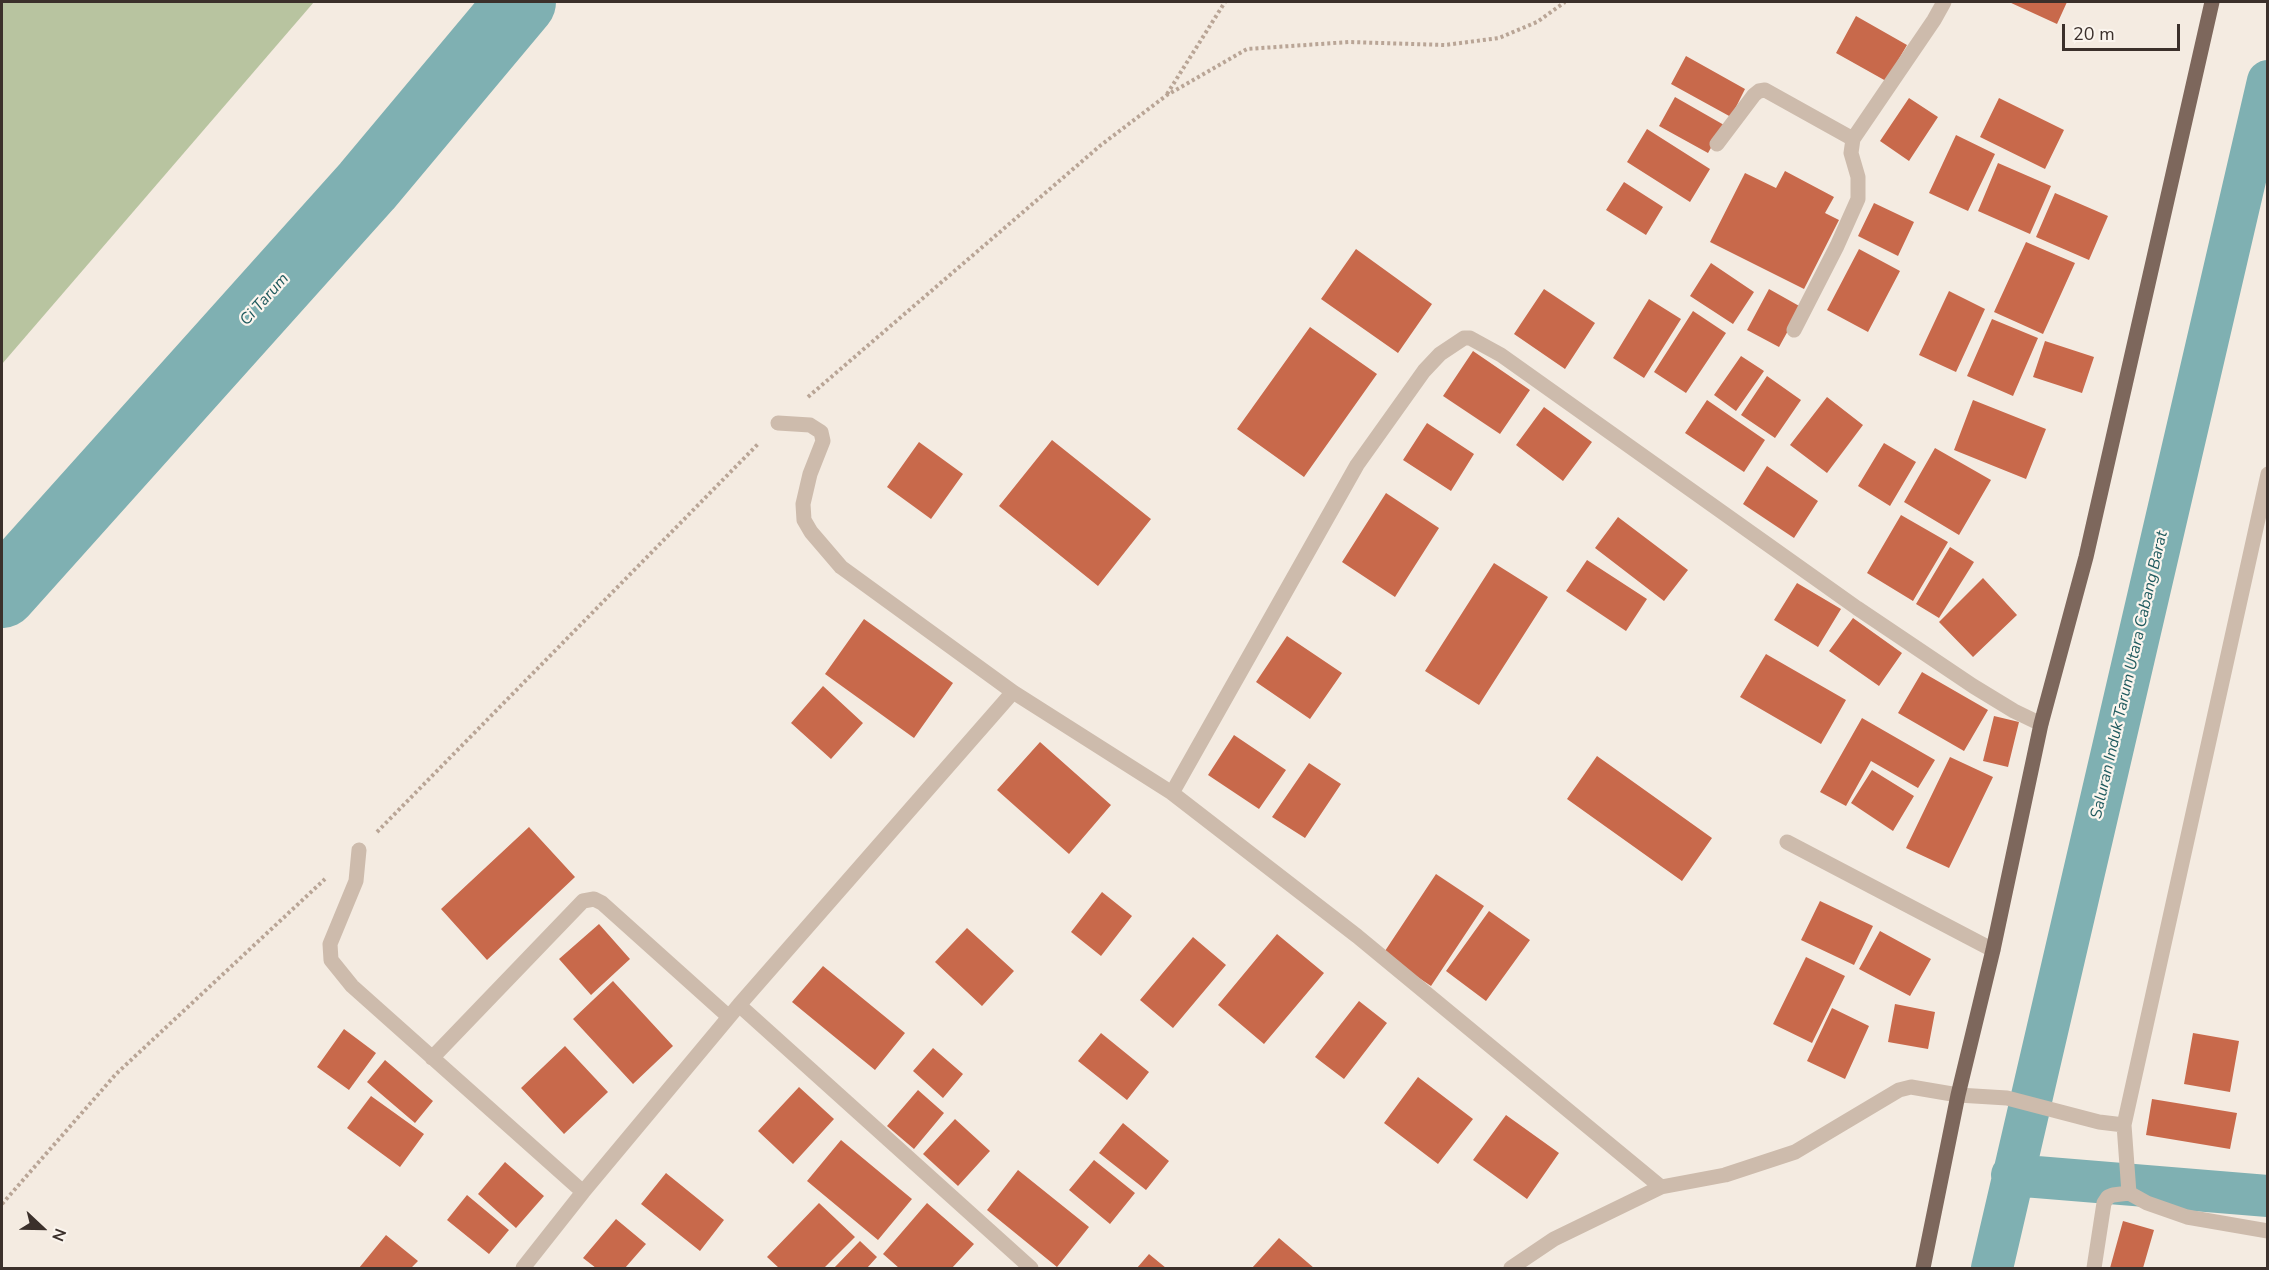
<!DOCTYPE html>
<html>
<head>
<meta charset="utf-8">
<style>
  body { margin:0 }
  #map { position:relative; width:2269px; height:1270px; overflow:hidden; background:#f4ebe1; font-family:"Nunito Sans",sans-serif }
  canvas { display:block }
  .frame { position:absolute; inset:0; border:3px solid #3b302b; pointer-events:none }
  .north { position:absolute; left:12px; top:1198px; width:60px; height:60px; -webkit-text-stroke:4px #fbf5ee; paint-order:stroke; rotate:112deg; font-size:16px; font-weight:700; line-height:24px; text-align:center; color:#3b302b }
  .north::after { content:''; display:block; margin:auto; width:21px; height:27px; background:#3b302b; clip-path:polygon(50% 0,100% 100%,50% 72%,0 100%) }
  .scale { position:absolute; left:2062px; top:24px; width:118px; height:27px; box-sizing:border-box; border:3px solid #3b302b; border-top:0; padding-left:8px; font-size:18px; line-height:21px; white-space:nowrap; color:#3b302b; -webkit-text-stroke:4px #fbf5ee; paint-order:stroke }
</style>
</head>
<body>
<div id="map">
<canvas width="2269" height="1270"></canvas>
<div class="frame"></div>
<div class="north">N</div>
<div class="scale">20 m</div>
</div>
<script>
const ctx = document.querySelector('canvas').getContext('2d');
ctx.lineJoin = 'round';
function paint(path, color) {
  ctx.fillStyle = color;
  ctx.fill(path, 'evenodd');
}
function shape(rows) {
  const path = new Path2D();
  for (const r of rows) {
    path.moveTo(r[0], r[1]);
    for (let i = 2; i < r.length; i += 2) path.lineTo(r[i], r[i + 1]);
  }
  return path;
}
function stroke(path, color, width, dash) {
  ctx.strokeStyle = color;
  ctx.lineWidth = width;
  ctx.lineCap = dash ? 'butt' : 'round';
  ctx.setLineDash(dash || []);
  ctx.stroke(path);
}
function write(font, color, halo, rows, align = 'center') {
  ctx.font = font + ' "Nunito Sans",sans-serif';
  ctx.lineWidth = 4.5;
  ctx.setLineDash([]);
  ctx.textBaseline = 'middle';
  ctx.strokeStyle = halo;
  ctx.fillStyle = color;
  for (const [text, x, y, turn = 0] of rows) {
    ctx.save();
    ctx.translate(x, y);
    ctx.rotate((+turn || 0) * Math.PI / 180);
    ctx.textAlign = isNaN(turn) ? turn : align;
    if (halo) ctx.strokeText(text, 0, 0);
    ctx.fillText(text, 0, 0);
    ctx.restore();
  }
}
paint(shape([
  [2,2,314,2,2,364]
]), '#b8c4a0');
stroke(shape([
  [2012,1175,2268,1196],
  [1992,1268,2268,81]
]), '#7fb0b2', 42);
stroke(shape([
  [2,593,367,186,521,2]
]), '#7fb0b2', 70);
paint(shape([
  [2009,2,2067,2,2057,24],
  [1856,16,1907,45,1886,81,1836,53],
  [1686,56,1745,89,1731,117,1671,84],
  [1675,97,1724,125,1708,153,1659,126],
  [1909,98,1938,117,1909,161,1880,141],
  [1999,98,2064,130,2045,169,1980,137],
  [1647,129,1710,169,1690,202,1627,162],
  [1956,135,1995,154,1968,211,1929,193],
  [1998,163,2051,186,2030,234,1978,211],
  [1785,171,1834,197,1825,213,1839,220,1804,289,1710,242,1745,173,1776,188],
  [1624,182,1663,207,1646,235,1606,210],
  [2055,193,2108,216,2089,260,2036,237],
  [1874,203,1914,222,1898,256,1858,236],
  [2026,242,2075,263,2043,334,1994,312],
  [1356,249,1432,304,1398,353,1321,299],
  [1859,249,1900,271,1868,332,1827,310],
  [1711,263,1754,292,1733,324,1690,296],
  [1544,289,1595,323,1565,369,1514,334],
  [1769,289,1801,307,1779,347,1747,330],
  [1949,291,1985,309,1956,372,1919,355],
  [1649,299,1681,319,1644,378,1613,358],
  [1693,311,1726,333,1686,393,1654,372],
  [1992,319,2038,338,2013,396,1967,376],
  [1310,327,1377,374,1304,477,1237,429],
  [2045,341,2094,357,2082,393,2033,377],
  [1473,351,1530,390,1500,434,1443,396],
  [1741,356,1764,371,1736,411,1714,395],
  [1767,376,1801,400,1775,438,1741,415],
  [1827,397,1863,425,1827,473,1790,445],
  [1707,400,1765,440,1744,472,1685,433],
  [1973,400,2046,429,2026,479,1954,450],
  [1544,407,1592,442,1563,481,1516,445],
  [1427,423,1474,454,1451,491,1403,460],
  [1052,440,1151,519,1098,586,999,506],
  [919,442,963,474,931,519,887,487],
  [1884,443,1916,462,1890,506,1858,486],
  [1935,448,1991,480,1959,535,1904,502],
  [1767,466,1818,501,1794,538,1743,504],
  [1386,493,1439,528,1395,597,1342,562],
  [1901,515,1948,542,1913,601,1867,573],
  [1618,517,1688,570,1664,601,1595,548],
  [1950,547,1974,562,1939,618,1916,604],
  [1587,560,1647,599,1626,631,1566,591],
  [1494,563,1548,597,1479,705,1425,671],
  [1983,578,2017,615,1973,657,1939,622],
  [1797,583,1841,609,1818,647,1774,620],
  [1853,618,1902,653,1879,686,1829,651],
  [864,619,953,683,914,738,825,674],
  [1287,636,1342,673,1310,719,1256,682],
  [1766,654,1846,700,1821,744,1740,697],
  [1922,672,1988,710,1964,751,1898,713],
  [823,686,863,723,831,759,791,723],
  [1994,716,2019,722,2008,767,1983,761],
  [1862,718,1935,760,1918,788,1871,761,1846,806,1820,792],
  [1234,735,1286,770,1259,809,1208,775],
  [1040,742,1111,805,1069,854,997,790],
  [1597,756,1712,838,1682,881,1567,799],
  [1950,757,1993,777,1949,868,1906,848],
  [1309,763,1341,784,1305,838,1272,817],
  [1872,770,1914,796,1893,831,1851,803],
  [529,827,575,877,487,960,441,909],
  [1436,874,1484,906,1431,986,1383,954],
  [1102,892,1132,916,1101,956,1071,932],
  [1820,901,1873,926,1854,965,1801,940],
  [1489,911,1530,940,1486,1001,1446,971],
  [599,924,630,959,591,995,559,959],
  [967,928,1014,971,982,1006,935,962],
  [1880,931,1931,959,1910,996,1859,969],
  [1277,934,1324,973,1264,1044,1218,1005],
  [1193,937,1226,965,1173,1028,1140,1000],
  [1806,957,1845,976,1812,1043,1773,1024],
  [823,966,905,1033,875,1070,792,1002],
  [613,981,673,1046,633,1084,573,1019],
  [1359,1001,1387,1023,1344,1079,1315,1057],
  [1895,1004,1935,1012,1928,1049,1888,1042],
  [1832,1008,1869,1026,1845,1079,1807,1061],
  [344,1029,376,1053,349,1090,317,1067],
  [1101,1033,1149,1072,1127,1100,1078,1061],
  [2193,1033,2239,1041,2230,1092,2184,1084],
  [565,1046,608,1092,564,1134,521,1088],
  [933,1048,963,1074,943,1098,913,1071],
  [385,1060,433,1101,415,1123,367,1082],
  [1418,1077,1473,1119,1438,1164,1384,1123],
  [799,1087,834,1119,793,1164,758,1131],
  [918,1090,944,1113,914,1149,887,1126],
  [371,1096,424,1134,400,1167,347,1128],
  [2152,1099,2237,1113,2230,1149,2146,1135],
  [1506,1115,1559,1153,1527,1199,1473,1160],
  [955,1119,990,1151,958,1186,923,1154],
  [1123,1123,1169,1161,1146,1190,1099,1153],
  [841,1140,912,1199,878,1240,807,1181],
  [1094,1160,1135,1193,1110,1224,1069,1190],
  [505,1162,544,1196,516,1228,478,1194],
  [1018,1170,1089,1227,1057,1267,987,1210],
  [666,1173,724,1220,700,1251,641,1204],
  [467,1195,509,1230,489,1254,447,1220],
  [819,1203,855,1237,824,1268,779,1268,767,1257],
  [927,1203,974,1244,952,1268,899,1268,883,1254],
  [616,1219,646,1244,625,1268,596,1268,583,1258],
  [2123,1221,2154,1230,2143,1268,2110,1268],
  [386,1235,418,1261,411,1268,359,1268],
  [1279,1238,1314,1268,1252,1268],
  [860,1241,877,1257,867,1268,834,1268],
  [1149,1254,1166,1268,1137,1268]
]), '#c8694b');
stroke(shape([
  [1167,94,1225,2],
  [808,397,1101,145,1167,95,1247,49,1349,42,1445,45,1499,38,1537,22,1565,2],
  [377,832,759,443],
  [2,1204,116,1074,325,879]
]), '#b9a596', 4, [3, 3]);
stroke(shape([
  [1717,144,1754,95,1759,91,1765,90,1853,139,1934,20,1944,2],
  [1794,330,1837,246,1858,199,1858,177,1851,153,1853,139],
  [778,423,810,425,821,432,823,441,810,474,803,504,804,520,811,532,841,567,1013,692],
  [1172,793,1357,465,1424,371,1440,354,1464,338,1470,338,1501,355,1857,608,1973,686,2014,711,2041,724],
  [1787,842,1993,950],
  [359,850,356,881,330,944,331,960,352,986,583,1192],
  [739,1005,1031,1268],
  [432,1058,583,901,594,899,602,903,729,1017],
  [2124,1125,2268,474],
  [523,1268,583,1192,739,1005,1013,692,1172,793,1357,936,1661,1187],
  [1511,1268,1554,1239,1661,1187,1725,1175,1795,1152,1899,1090,1911,1087,1958,1095,2007,1098,2099,1122,2124,1125,2129,1193],
  [2094,1268,2104,1203,2108,1197,2113,1195,2129,1193,2147,1203,2187,1217,2268,1231]
]), '#cdbbac', 15);
stroke(shape([
  [1923,1268,1958,1095,1993,950,2041,724,2086,557,2212,2]
]), '#7d675c', 15);
write('italic 16px', '#1f5a5e', '#fbf5ee', [
  ["Ci Tarum",265,300,-48],
  ["Saluran Induk Tarum Utara Cabang Barat",2130,675,-77]
]);
</script>
</body>
</html>
